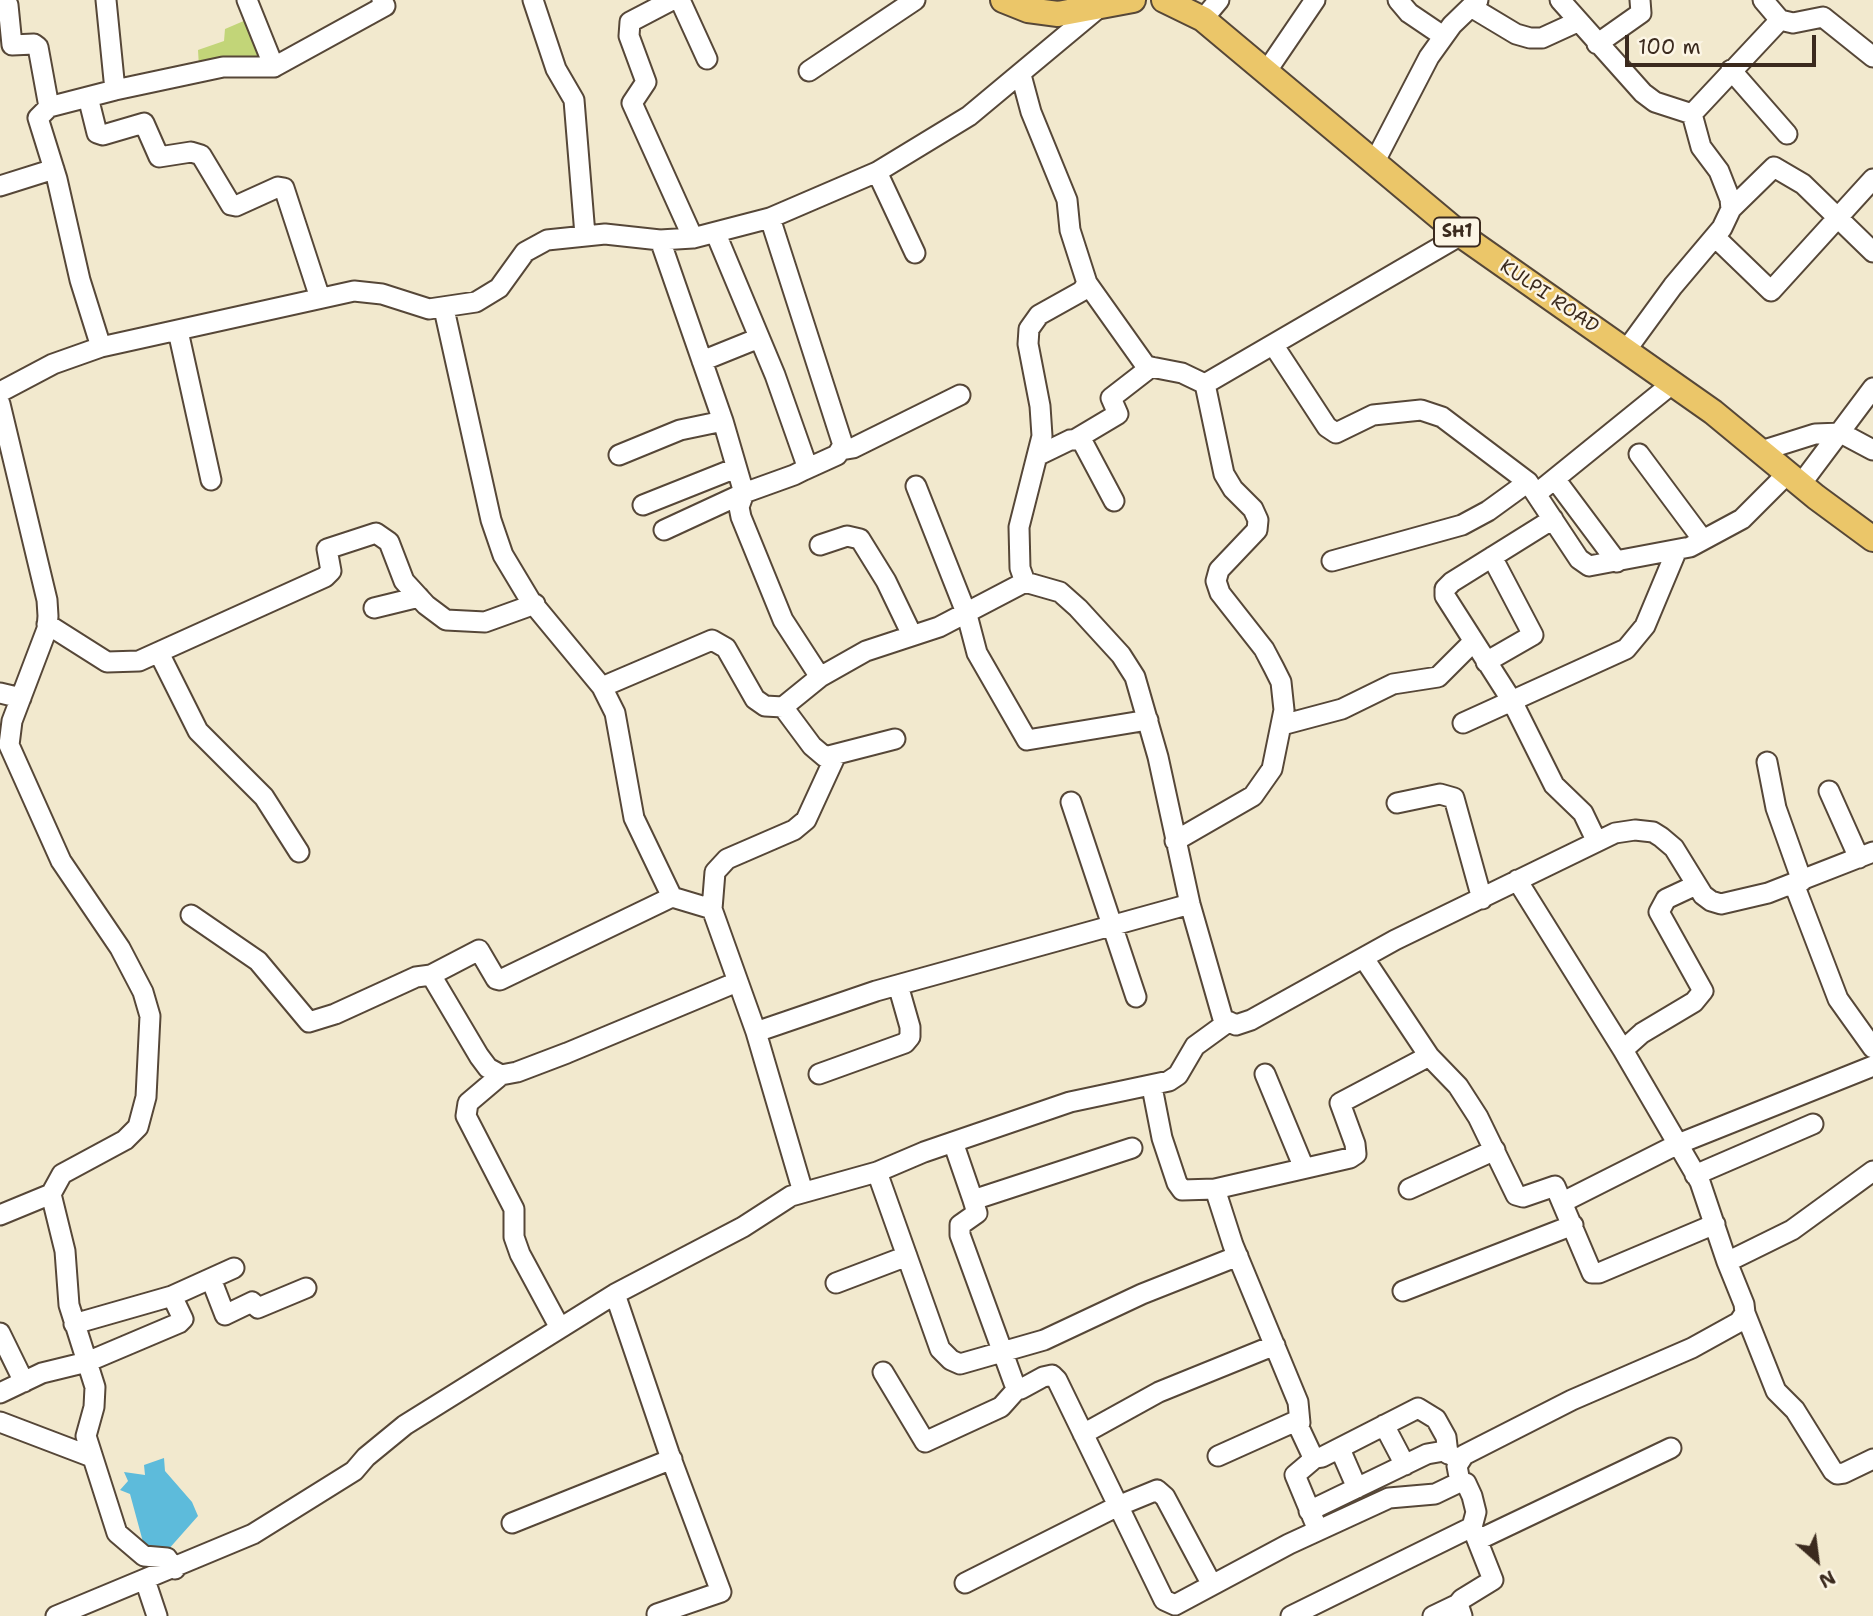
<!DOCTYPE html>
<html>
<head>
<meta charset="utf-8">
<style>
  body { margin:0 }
  #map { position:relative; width:1873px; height:1616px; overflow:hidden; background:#f2e9ce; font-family:"Shantell Sans",sans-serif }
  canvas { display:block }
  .north { position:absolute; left:1782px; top:1525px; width:70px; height:70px; -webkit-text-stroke:5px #fcf5e5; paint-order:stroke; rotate:152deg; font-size:19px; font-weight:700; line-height:28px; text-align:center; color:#3b2a1e }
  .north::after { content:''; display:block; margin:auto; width:24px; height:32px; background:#3b2a1e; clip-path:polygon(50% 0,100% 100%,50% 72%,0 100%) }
  .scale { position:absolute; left:1625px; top:35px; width:191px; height:32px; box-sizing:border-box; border:4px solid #3b2a1e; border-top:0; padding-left:9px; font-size:21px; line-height:24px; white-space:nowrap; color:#3b2a1e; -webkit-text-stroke:5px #fcf5e5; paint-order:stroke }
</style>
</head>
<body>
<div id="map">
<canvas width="1873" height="1616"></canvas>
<div class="north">N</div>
<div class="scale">100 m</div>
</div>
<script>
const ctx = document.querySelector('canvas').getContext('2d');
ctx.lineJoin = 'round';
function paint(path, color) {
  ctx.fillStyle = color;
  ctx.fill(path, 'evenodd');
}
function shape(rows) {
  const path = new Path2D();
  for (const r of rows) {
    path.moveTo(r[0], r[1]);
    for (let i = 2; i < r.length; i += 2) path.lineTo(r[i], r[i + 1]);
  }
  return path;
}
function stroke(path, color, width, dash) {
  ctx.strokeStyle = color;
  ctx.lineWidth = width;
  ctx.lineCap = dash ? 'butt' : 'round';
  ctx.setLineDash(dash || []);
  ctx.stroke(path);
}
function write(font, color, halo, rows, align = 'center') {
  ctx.font = font + ' "Shantell Sans",sans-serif';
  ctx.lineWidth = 5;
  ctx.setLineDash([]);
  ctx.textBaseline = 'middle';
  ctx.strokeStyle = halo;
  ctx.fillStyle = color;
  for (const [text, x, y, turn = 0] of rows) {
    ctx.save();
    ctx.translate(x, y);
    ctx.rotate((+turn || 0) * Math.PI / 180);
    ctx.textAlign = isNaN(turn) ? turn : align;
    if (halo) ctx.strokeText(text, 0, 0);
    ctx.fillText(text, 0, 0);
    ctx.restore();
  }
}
paint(shape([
  [253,17,268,65,237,77,228,69,199,67,198,50,224,41,225,29]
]), '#c2d578');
paint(shape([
  [164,1458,165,1471,192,1502,198,1516,167,1551,146,1553,130,1494,120,1490,128,1481,124,1472,145,1475,144,1465]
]), '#5dbbdb');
const minor = shape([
  [533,0,556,69,574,100,585,235],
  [672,0,630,22,629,36,646,82,632,103,693,238],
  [680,0,707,59],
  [1398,0,1409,13,1443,36],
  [1560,0,1643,93,1655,102,1692,114,1701,147,1719,171,1730,199,1731,209,1722,228,1673,286,1627,349],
  [1763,0,1780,20],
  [8,5,12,45,34,44,38,47,49,107],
  [1471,7,1516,34,1530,38,1542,38,1577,22],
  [1203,19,1219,0],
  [1597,44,1641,13,1640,0],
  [274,67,385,6,382,0],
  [1731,70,1787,134],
  [809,71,915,0],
  [1266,72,1315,0],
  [1021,75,1031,112,1067,200,1070,230,1087,283,1082,291,1039,315,1029,329,1028,344,1040,406,1042,436,1019,527,1020,568,1025,582,1060,592,1078,608,1121,655,1135,677,1158,757,1190,904,1223,1019,1236,1025,1251,1020,1395,940,1615,833,1635,830,1653,832,1661,837,1674,848,1703,895,1711,901,1721,904,1768,893,1873,852],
  [115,90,223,67,274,67,247,0],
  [88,97,97,133,103,135,144,123,159,157,191,152,201,155,231,205,236,206,278,187,284,188,320,298],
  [1692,114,1780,20,1793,23,1823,17,1873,57],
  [1374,163,1429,57,1452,25,1478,0],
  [877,172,915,253],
  [0,186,54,169],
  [1731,209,1774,167,1803,184,1873,252],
  [770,218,843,445,837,455,804,470],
  [1715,237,1771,291,1873,179],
  [660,240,723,421,744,493,739,507,741,517,783,620,820,677],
  [1087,283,1146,366,1182,373,1205,384],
  [444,309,491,520,503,555,530,600,602,687,615,713,634,818,672,897,712,909],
  [178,331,211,480],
  [1274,346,1327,427,1336,433,1373,415,1421,410,1442,417,1528,482,1579,559,1589,566,1690,547,1742,519,1788,473],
  [101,347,80,280,57,179,38,118,49,107,115,90,106,0],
  [702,361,759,338],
  [1205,384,1461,235],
  [0,392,53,364,101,347,354,291,382,294,429,309,476,302,499,288,525,252,547,240,605,234,660,240,693,238,770,218,877,172,969,116,1101,6],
  [0,404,47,600,48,616,47,629,12,721,9,745,61,861,120,948,143,992,150,1016,146,1097,138,1127,125,1140,62,1174,51,1194,65,1251,69,1305,95,1387,94,1407,86,1436,117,1533,144,1556,167,1558,175,1569],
  [1076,439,1118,414,1111,398,1151,367],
  [841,450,853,448,960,395],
  [1761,451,1815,434,1841,433,1873,450],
  [1639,454,1703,540],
  [619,455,680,430,723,421],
  [1037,456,1070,440,1081,439,1114,501],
  [1555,479,1617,562],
  [1801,484,1873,388],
  [916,486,967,615,977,653,1027,740,1148,720],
  [1536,494,1673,383],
  [643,505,736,468],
  [1553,519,1452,582,1445,589,1445,596,1512,701,1554,785,1583,813,1596,840],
  [664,530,744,493,794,475,804,470,806,463,775,375,716,234],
  [820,545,847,536,860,539,886,581,912,635],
  [1332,561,1462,525,1488,511,1528,482],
  [374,608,419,597],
  [47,624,107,662,139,661,325,577,331,571,327,549,376,533,389,542,404,581,426,605,446,620,485,622,535,604],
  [159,653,198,731,264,797,299,852],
  [1486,662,1533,635,1492,557],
  [602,687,712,640,726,648,755,699,765,706,783,707,820,677,866,651,939,627,1025,582],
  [0,693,21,698],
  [783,707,812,746,825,757,895,739],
  [1463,723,1626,649,1645,626,1676,552],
  [1282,725,1342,709,1393,684,1438,677,1473,642],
  [1767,762,1776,808,1802,881],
  [1829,791,1859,858],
  [1071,802,1136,997],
  [1397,803,1440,794,1454,798,1482,899],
  [1175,841,1253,796,1272,769,1284,710,1281,682,1274,668,1264,649,1220,593,1216,581,1219,570,1257,530,1258,520,1253,509,1233,489,1224,474,1205,384],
  [1517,880,1623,1050],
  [1794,884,1838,999,1873,1048],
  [1696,885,1666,899,1659,912,1703,991,1694,1002,1642,1033,1623,1050,1700,1182,1727,1262],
  [191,915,258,961,309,1022,335,1014,416,977,431,975,479,1056,488,1068,501,1075,517,1072,567,1053,737,982],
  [1365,960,1429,1056],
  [431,975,479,950,496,979,500,980,672,897],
  [756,1032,876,991,1190,904],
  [819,1074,905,1043,910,1037,910,1027,898,985],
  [1265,1074,1304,1168],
  [501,1075,468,1103,466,1116,514,1209,514,1237,520,1254,560,1328],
  [1152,1087,1162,1138,1177,1183,1182,1190,1215,1189,1350,1158,1356,1154,1355,1144,1340,1103,1429,1056,1458,1086,1478,1117,1516,1195,1523,1197,1555,1186,1592,1273,1599,1273,1715,1224],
  [953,1142,973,1200],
  [1132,1148,973,1200,977,1213,960,1225,960,1235,1014,1383,1021,1389,1043,1377,1052,1375,1057,1380,1164,1600,1175,1605,1289,1544,1389,1498,1435,1494,1460,1482,1466,1483,1472,1496,1476,1512,1472,1527,1493,1580,1462,1599,1458,1604,1462,1616],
  [877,1172,940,1349,951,1360,960,1364,1044,1340,1142,1294,1238,1256],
  [1695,1175,1813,1124],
  [1215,1189,1233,1245,1298,1402,1300,1423],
  [1409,1189,1495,1150],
  [803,1192,756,1032,712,909,715,872,727,859,794,830,806,820,835,757],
  [1563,1202,1678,1144,1873,1066],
  [0,1215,51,1194],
  [211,1279,225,1315,252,1302,258,1308,306,1288],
  [836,1283,907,1256],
  [1403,1291,1573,1225],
  [615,1294,669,1453,721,1592,657,1614,658,1616],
  [1745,1313,1776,1391,1795,1410,1833,1471,1837,1474,1844,1473,1873,1459],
  [74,1324,172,1296,234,1268],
  [0,1333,24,1382],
  [883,1372,925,1442,1001,1407,1018,1388],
  [0,1393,42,1373,87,1362,179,1323,183,1319,172,1296],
  [0,1422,92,1457],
  [1384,1425,1405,1465],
  [1083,1434,1159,1392,1275,1345],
  [1340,1449,1357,1488],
  [1218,1456,1296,1421,1311,1453,1315,1458,1322,1457,1418,1408,1436,1419,1446,1437,1448,1454],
  [1460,1482,1457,1466,1464,1455,1572,1400,1692,1348,1739,1322,1745,1313,1744,1304,1727,1262,1792,1230,1873,1171],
  [1309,1511,1427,1454,1444,1451,1458,1459],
  [512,1523,672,1459],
  [1315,1523,1295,1475,1315,1458],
  [1478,1540,1671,1448],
  [145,1580,157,1616],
  [965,1583,1118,1506,1157,1490,1165,1497,1212,1585],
  [56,1616,253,1534,354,1471,366,1457,405,1425,615,1294,743,1227,791,1196,877,1172,924,1152,1070,1102,1169,1081,1178,1075,1195,1046,1228,1022],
  [1291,1616,1472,1527],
  [1433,1616,1458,1604]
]);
const major = shape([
  [1003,0,1028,10,1058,14,1133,0],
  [1164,0,1203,19,1461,235,1713,412,1816,497,1873,539]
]);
stroke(minor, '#564738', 23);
stroke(major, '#564738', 28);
stroke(minor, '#fff', 19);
stroke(major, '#ebc669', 24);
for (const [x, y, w] of [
  [1457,232,46]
]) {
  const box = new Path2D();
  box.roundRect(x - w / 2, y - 14.5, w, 29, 5);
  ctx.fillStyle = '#fcf5e5';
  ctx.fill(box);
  stroke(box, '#3b2a1e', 2);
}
write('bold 18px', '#3b2a1e', null, [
  ["SH1",1457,232]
]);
write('19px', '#3b2a1e', '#fcf5e5', [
  ["KULPI ROAD",1549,297,34]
]);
</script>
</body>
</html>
